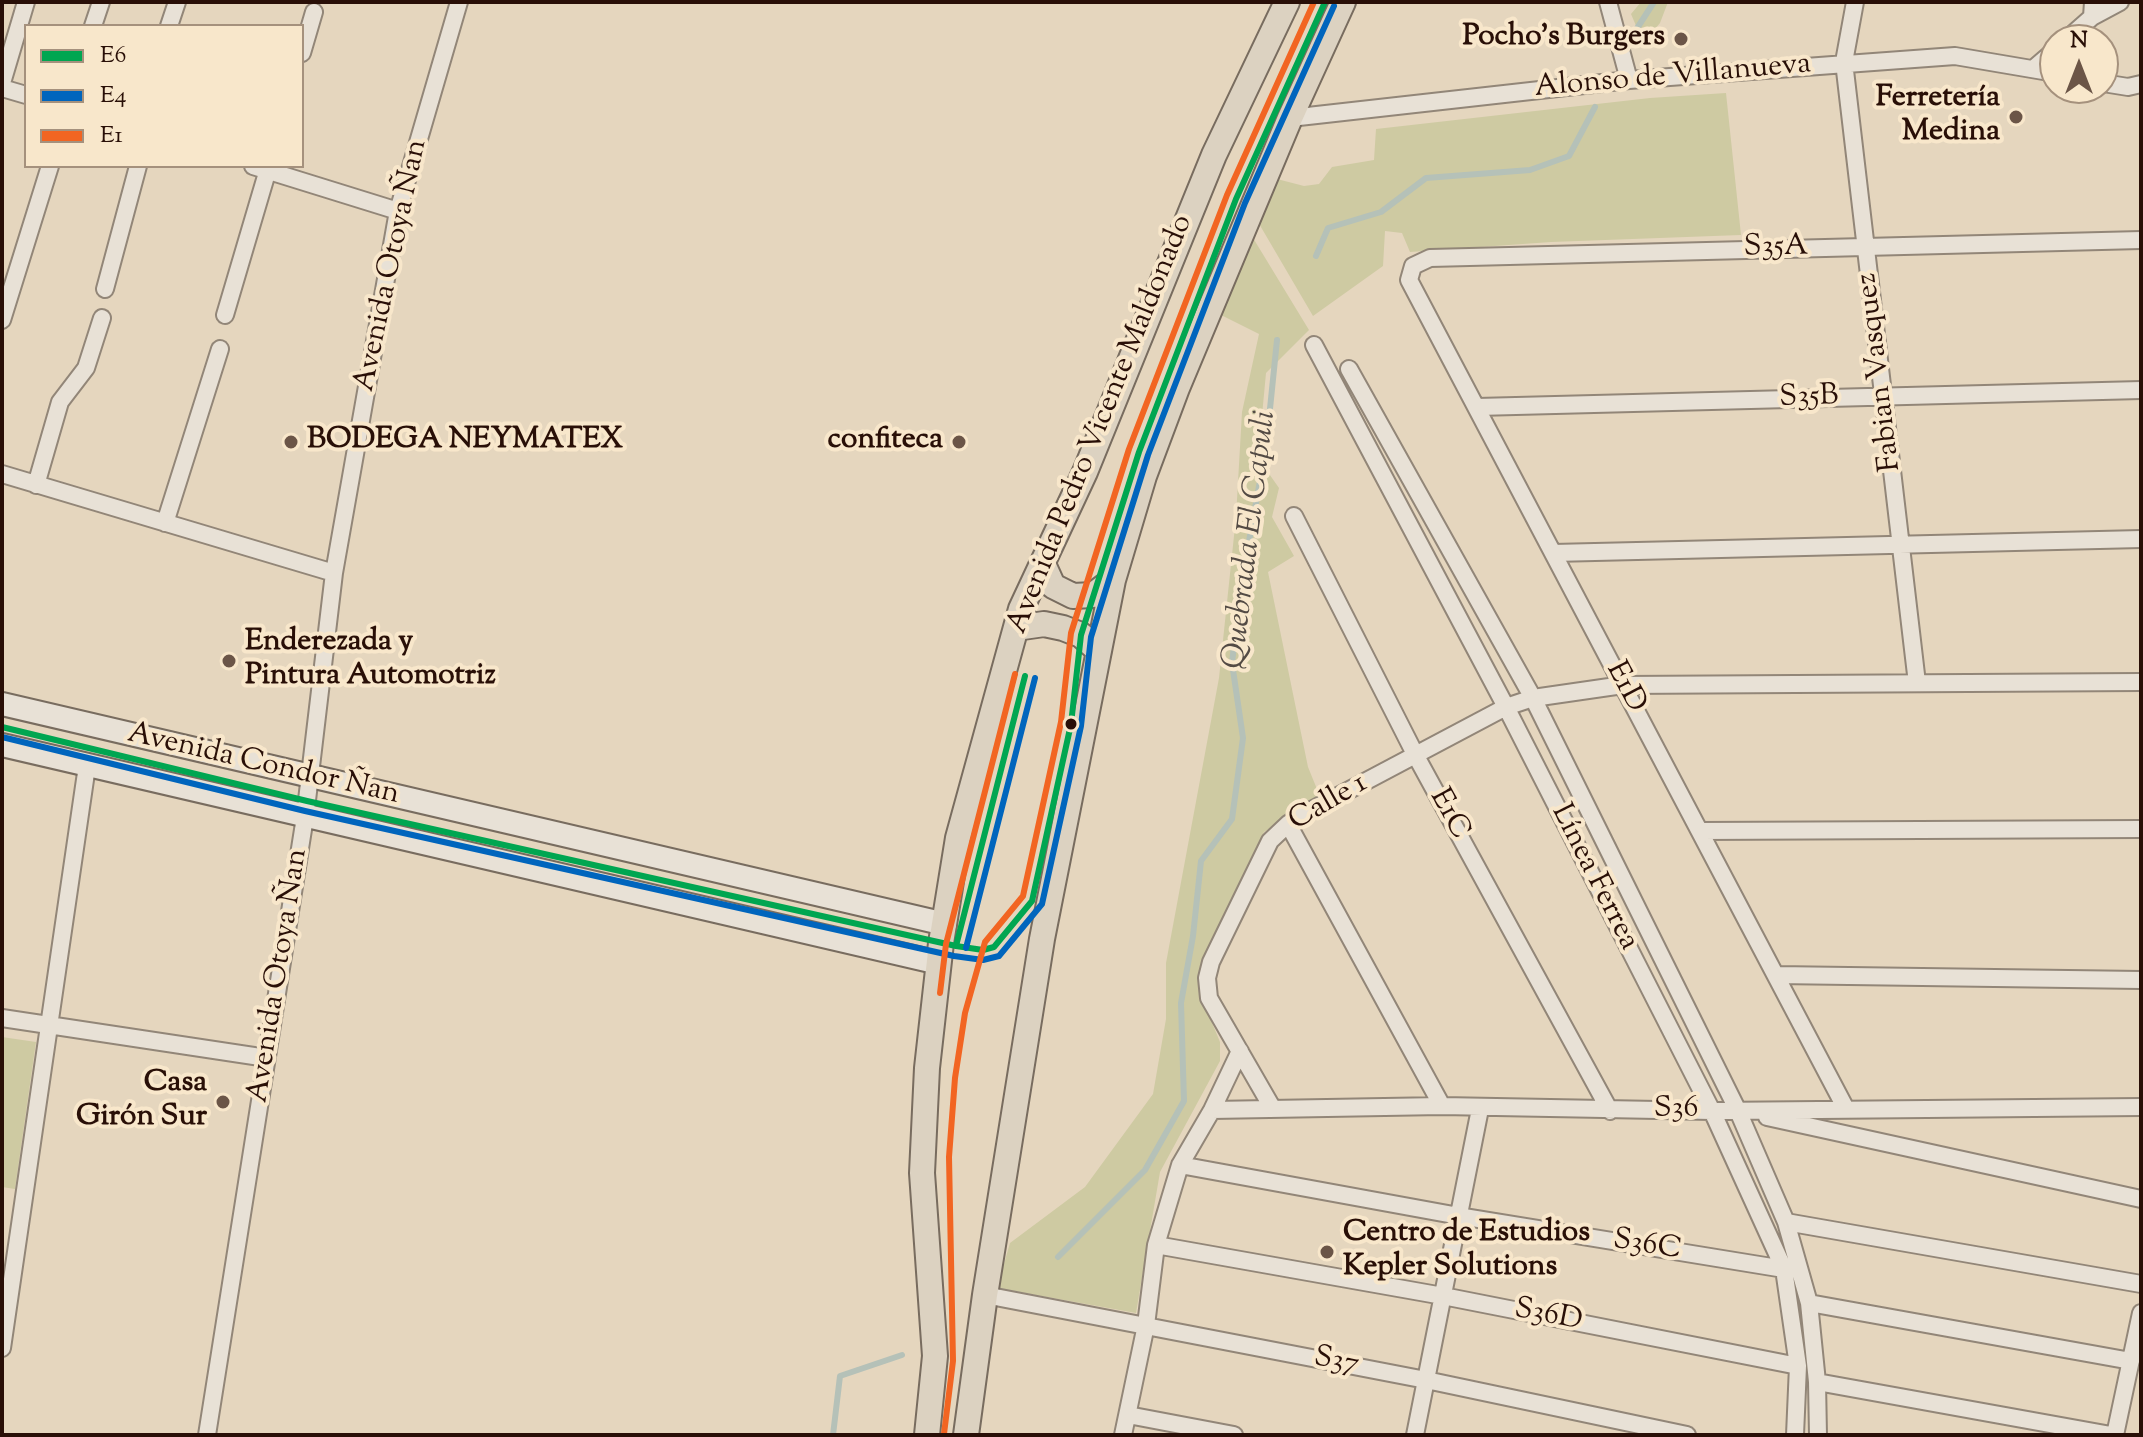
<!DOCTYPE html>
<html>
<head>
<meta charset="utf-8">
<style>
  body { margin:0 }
  #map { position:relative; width:2143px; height:1437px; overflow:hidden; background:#e5d6be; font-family:"Sorts Mill Goudy",serif }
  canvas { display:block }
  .frame { position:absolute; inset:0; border:4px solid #290f07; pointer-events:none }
  .legend { position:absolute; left:24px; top:24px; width:280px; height:144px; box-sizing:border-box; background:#f8e7cb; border:2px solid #a5917d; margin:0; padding:10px 14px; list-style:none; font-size:24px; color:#290f07 }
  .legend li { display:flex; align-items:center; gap:16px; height:40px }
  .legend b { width:40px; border:2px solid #a5917d }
  .north { position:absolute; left:2039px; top:24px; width:80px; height:80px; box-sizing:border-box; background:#f8e7cb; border:2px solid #a5917d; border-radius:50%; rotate:0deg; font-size:22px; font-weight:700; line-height:32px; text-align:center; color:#290f07 }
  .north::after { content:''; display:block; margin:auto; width:28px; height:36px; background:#6b5547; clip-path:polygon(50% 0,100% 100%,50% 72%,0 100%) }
</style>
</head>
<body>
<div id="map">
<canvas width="2143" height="1437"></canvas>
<div class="frame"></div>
<ul class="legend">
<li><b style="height:10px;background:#00a651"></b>E6</li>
<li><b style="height:10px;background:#0065bd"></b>E4</li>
<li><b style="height:10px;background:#f26522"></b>E1</li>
</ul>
<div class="north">N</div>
</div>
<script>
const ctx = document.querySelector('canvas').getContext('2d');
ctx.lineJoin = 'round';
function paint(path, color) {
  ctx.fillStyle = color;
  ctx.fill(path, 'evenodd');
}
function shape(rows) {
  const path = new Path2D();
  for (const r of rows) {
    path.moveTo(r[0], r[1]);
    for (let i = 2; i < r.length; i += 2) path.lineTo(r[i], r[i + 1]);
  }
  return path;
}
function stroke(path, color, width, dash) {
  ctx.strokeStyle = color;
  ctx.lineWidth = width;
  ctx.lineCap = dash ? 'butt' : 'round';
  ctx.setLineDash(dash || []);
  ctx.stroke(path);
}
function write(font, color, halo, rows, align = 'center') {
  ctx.font = font + ' "Sorts Mill Goudy",serif';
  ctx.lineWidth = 8;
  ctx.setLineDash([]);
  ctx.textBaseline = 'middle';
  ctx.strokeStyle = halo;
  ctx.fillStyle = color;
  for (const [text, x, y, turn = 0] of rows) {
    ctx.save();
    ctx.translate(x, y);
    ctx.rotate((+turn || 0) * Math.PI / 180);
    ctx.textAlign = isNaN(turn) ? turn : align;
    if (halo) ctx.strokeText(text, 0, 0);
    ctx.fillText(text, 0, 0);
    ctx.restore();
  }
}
paint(shape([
  [1641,2,1668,2,1660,23,1650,35,1637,28,1631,14],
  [1726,93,1741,235,1551,242,1410,252,1402,233,1385,231,1383,266,1313,316,1258,222,1277,179,1304,186,1319,184,1332,167,1374,160,1376,129,1650,98],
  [1250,233,1309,330,1266,373,1258,458,1279,488,1272,517,1294,556,1268,572,1308,767,1321,799,1285,818,1264,832,1204,970,1203,1001,1220,1042,1220,1061,1160,1172,1136,1313,997,1288,1010,1243,1085,1187,1153,1094,1166,1019,1166,963,1219,678,1236,517,1242,412,1259,334,1219,314],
  [2,1037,36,1042,15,1189,2,1187]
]), '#cecaa2');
stroke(shape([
  [1634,33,1654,2],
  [1316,256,1328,228,1381,212,1426,178,1530,170,1569,156,1595,107],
  [1058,1257,1145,1170,1184,1101,1181,1003,1193,936,1201,861,1232,819,1243,738,1232,663,1241,585,1266,448,1277,340],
  [833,1435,840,1376,902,1355]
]), '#b5c1b8', 6);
const minor = shape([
  [1608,2,1629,80],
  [1855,2,1844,62,1917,683],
  [2092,17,2120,2],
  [93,26,101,2],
  [169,26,177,2],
  [2066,40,2092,17,2093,2],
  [302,53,314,12],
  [2033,69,2055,50],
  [2,83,26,2],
  [2103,83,2128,87,2141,84],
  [2,88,26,95],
  [1290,118,1629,80,1955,56,2055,73],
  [253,166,398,211],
  [105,289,138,166],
  [225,315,269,166],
  [2,320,50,166],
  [1314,345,1506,707,1712,1111,1784,1269,1798,1366,1795,1435],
  [1349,369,1533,698,1738,1111,1786,1222,1809,1303,1817,1382,1818,1435],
  [1477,407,2141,390],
  [2,474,334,573],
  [36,485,60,402,86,368,102,318],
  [1294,516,1416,756,1610,1111],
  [165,523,220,349],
  [1553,553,2141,539],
  [1288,824,1442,1106],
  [1700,831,2141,829],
  [1776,975,2141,980],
  [2,1018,267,1058],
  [1273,1109,1209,998,1207,978,1211,962,1270,841,1288,824,1302,815,1506,707,1533,698,1623,685,2141,682],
  [1846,1109,1409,280,1413,266,1430,258,2141,240],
  [1212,1110,1442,1106,1712,1111,2141,1107],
  [1767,1117,2141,1199],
  [1180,1165,1459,1216,1784,1269],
  [1786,1222,2141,1284],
  [1156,1245,1443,1296,1798,1366],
  [985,1295,1426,1380,1687,1435],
  [1809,1303,2131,1361],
  [2,1348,87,766],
  [1817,1382,2111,1435],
  [1128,1415,1234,1435],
  [207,1435,305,817,334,573,398,211,459,2],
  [1123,1435,1146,1325,1156,1245,1180,1165,1212,1110,1240,1051],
  [1415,1435,1480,1109],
  [2115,1435,2141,1313]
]);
const secondary = shape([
  [2,704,945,924],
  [2,745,939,963]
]);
const primary = shape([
  [1043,564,1053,586,1073,596,1093,595,1113,580],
  [1016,628,1044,624,1063,628,1081,635,1099,651],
  [927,1435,935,1356,922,1173,927,1068,941,943,958,838,1021,609,1085,472,1214,155,1287,2],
  [966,1435,985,1295,1042,939,1113,580,1144,476,1177,388,1290,118,1343,2]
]);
stroke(minor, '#928678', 20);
stroke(secondary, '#786c5f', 26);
stroke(primary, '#786c5f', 28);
stroke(minor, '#e8e1d6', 16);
stroke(secondary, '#e8e1d6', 22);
stroke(primary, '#dcd2c1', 24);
stroke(shape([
  [2,727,307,801,956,946,983,950,994,947,1032,901,1071,724,1081,635,1139,452,1236,199,1325,2],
  [956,946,1025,676]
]), '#00a651', 6);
stroke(shape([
  [2,737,305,811,954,956,983,960,999,956,1042,904,1081,726,1091,637,1148,455,1245,203,1334,6],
  [966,948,1035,678]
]), '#0065bd', 6);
stroke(shape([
  [940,993,946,944,1015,674],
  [944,1434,953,1361,949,1157,955,1078,965,1013,985,942,1023,896,1061,722,1071,633,1129,449,1227,195,1314,2]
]), '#f26522', 6);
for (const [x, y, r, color] of [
  [1681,39,8,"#6b5547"],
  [2016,117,8,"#6b5547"],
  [291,442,8,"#6b5547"],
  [959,442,8,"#6b5547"],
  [229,661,8,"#6b5547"],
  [1071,724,7,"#290f07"],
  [223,1102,8,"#6b5547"],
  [1327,1252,8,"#6b5547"]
]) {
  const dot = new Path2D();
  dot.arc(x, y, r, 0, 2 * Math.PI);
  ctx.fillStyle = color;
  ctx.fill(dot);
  stroke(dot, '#f8e7cb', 3);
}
write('bold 30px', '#290f07', '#f8e7cb', [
  ["Pocho's Burgers",1665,39],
  ["Ferretería",2000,100],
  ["Medina",2000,134],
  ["BODEGA NEYMATEX",307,442,"left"],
  ["confiteca",943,442],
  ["Enderezada y",245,644,"left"],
  ["Pintura Automotriz",245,678,"left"],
  ["Casa",207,1085],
  ["Girón Sur",207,1119],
  ["Centro de Estudios",1343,1235,"left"],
  ["Kepler Solutions",1343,1269,"left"]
], 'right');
write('30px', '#290f07', '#f8e7cb', [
  ["Alonso de Villanueva",1673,78,-5],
  ["S35A",1776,249,-1],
  ["Avenida Otoya Ñan",393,266,-78],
  ["Fabian Vasquez",1881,372,-97],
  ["S35B",1809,399,-2],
  ["Avenida Pedro Vicente Maldonado",1102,425,-68],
  ["E1D",1624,688,62],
  ["Avenida Condor Ñan",263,766,13],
  ["Calle 1",1329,804,-30],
  ["E1C",1448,815,61],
  ["Línea Ferrea",1593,878,63],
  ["Avenida Otoya Ñan",280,976,-81],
  ["S36",1676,1111],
  ["S36C",1647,1247,9],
  ["S36D",1548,1317,11],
  ["S37",1336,1363,11]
]);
write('italic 32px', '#534a44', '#f8e7cb', [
  ["Quebrada El Capuli",1252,540,-83]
]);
</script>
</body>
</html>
